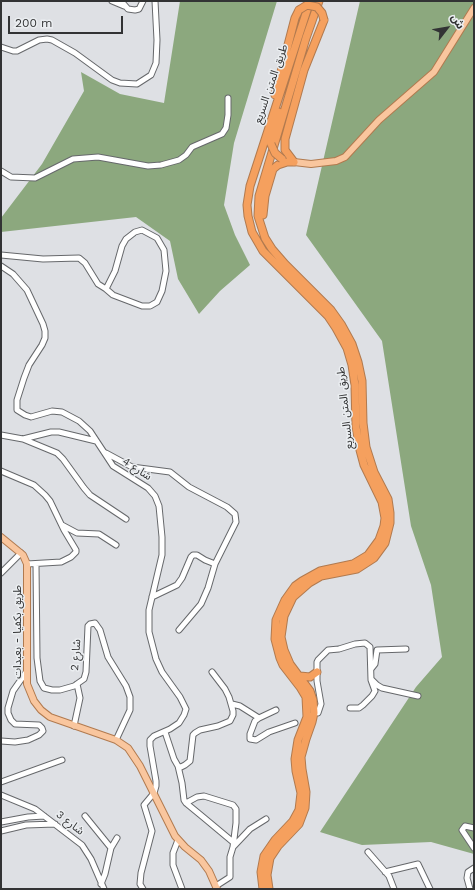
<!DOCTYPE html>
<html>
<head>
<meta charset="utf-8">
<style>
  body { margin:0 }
  #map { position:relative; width:475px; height:890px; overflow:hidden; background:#dee0e4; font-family:"Work Sans","Noto Sans Arabic",sans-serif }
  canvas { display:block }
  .frame { position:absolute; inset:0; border:2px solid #323334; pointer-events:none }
  .north { position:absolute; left:427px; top:8px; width:40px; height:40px; -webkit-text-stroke:3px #ebeef1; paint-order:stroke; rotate:59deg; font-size:11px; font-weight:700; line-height:16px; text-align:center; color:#323334 }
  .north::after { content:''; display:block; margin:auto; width:14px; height:18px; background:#323334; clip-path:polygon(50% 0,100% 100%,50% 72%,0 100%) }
  .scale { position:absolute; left:8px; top:16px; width:115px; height:18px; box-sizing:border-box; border:2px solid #323334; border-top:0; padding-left:5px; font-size:12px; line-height:14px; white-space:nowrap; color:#323334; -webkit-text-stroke:3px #ebeef1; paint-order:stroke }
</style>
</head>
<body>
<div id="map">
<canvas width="475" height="890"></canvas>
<div class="frame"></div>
<div class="north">ش</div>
<div class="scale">200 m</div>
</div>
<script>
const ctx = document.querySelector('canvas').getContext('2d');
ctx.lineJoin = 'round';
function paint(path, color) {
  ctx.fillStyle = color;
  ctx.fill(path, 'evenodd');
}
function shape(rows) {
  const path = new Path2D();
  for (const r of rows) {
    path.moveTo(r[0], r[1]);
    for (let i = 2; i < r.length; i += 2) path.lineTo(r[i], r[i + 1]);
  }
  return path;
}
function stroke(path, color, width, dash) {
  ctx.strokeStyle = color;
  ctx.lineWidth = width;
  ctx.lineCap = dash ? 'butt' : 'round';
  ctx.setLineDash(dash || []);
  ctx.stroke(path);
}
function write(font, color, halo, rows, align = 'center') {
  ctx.font = font + ' "Work Sans","Noto Sans Arabic",sans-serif';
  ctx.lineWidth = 3;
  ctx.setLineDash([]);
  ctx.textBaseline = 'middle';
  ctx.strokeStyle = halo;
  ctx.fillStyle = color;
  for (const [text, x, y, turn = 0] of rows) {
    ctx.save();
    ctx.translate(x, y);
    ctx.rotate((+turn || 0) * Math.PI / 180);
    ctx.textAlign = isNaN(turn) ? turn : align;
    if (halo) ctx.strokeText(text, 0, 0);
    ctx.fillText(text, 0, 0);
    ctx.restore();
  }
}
paint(shape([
  [180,1,277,1,234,143,224,205,235,235,250,265,220,291,199,314,178,279,170,241,136,217,1,232,1,218,42,164,84,91,81,72,120,94,164,103],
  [360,1,474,1,474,854,431,842,362,845,320,832,416,687,442,657,431,585,411,526,382,341,306,235]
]), '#8ca87e');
const minor = shape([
  [112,1,124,6],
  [121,1,128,9,135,10,139,9,143,1],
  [1,47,13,51,17,51,39,40,47,39,52,40,75,53,112,80,120,83,137,84,151,75,156,63,157,40,155,1],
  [1,171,11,177,35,178,73,159,98,157,148,166,161,165,179,160,186,155,192,147,222,134,226,128,228,115,228,98],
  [1,255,43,259,79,258,85,263,98,284,106,289,115,271,122,246,126,239,135,232,142,230,157,238,164,250,166,271,162,291,157,302,150,306,142,306,113,295,106,289],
  [1,266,13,274,27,290,43,324,45,331,45,338,42,345,29,365,24,378,17,400,17,410,25,415,31,417,52,411,62,412,79,421,90,431,113,466,148,488,155,496,159,506,162,537,162,555,149,610,149,632,156,659,162,672,180,697,186,709,184,715,179,723,170,729,154,736,150,740,150,746,156,781,156,786,154,793,144,805,152,831,141,873,140,884,143,889],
  [1,435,23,439,51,432,59,432,96,441],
  [23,439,57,453,63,459,84,488,90,495,126,519],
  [106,453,132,467,170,472,189,487,227,507,235,514,236,522,215,564,208,588,201,604,179,630],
  [1,471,34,485,45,495,50,501,64,530,76,550,76,552,71,557,61,562,27,564],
  [62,525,77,533,99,534,116,545],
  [36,564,37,658,40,681,44,688,52,690,60,690,74,686,84,679,86,672,88,626,90,624,95,623,100,630,108,657,126,686,130,697,130,710,116,740],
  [1,573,21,553],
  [152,597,177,585,182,578,191,557,193,555,197,555,205,560,215,564],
  [371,669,375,664,377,650,406,649],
  [372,680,377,685,382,688,418,696],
  [232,704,240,706,259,718],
  [276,710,259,718,255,721,250,734,250,739,256,740,269,732,295,723],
  [318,713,321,704,317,681,317,662,318,660,328,650,339,649,355,644,365,643,370,647,371,680,375,691,372,696,363,705,359,708,350,708],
  [74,726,80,698,77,684],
  [165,732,174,759,178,766,181,767,185,765,190,761,193,735,195,733,200,730,218,726,230,721,233,715,233,711,229,697,225,689,212,672],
  [1,741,15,742,28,740,39,735,43,731,42,728,39,725,15,724,11,720,8,713,8,708,13,691,27,671],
  [178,766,182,783,184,800,186,803,203,817,233,842],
  [1,782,62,760],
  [1,795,35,809,82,845,91,859,104,889],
  [186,803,197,797,204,796,233,805,236,809,236,823,233,847],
  [85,816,111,848],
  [1,822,28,817,44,816],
  [474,828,465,826,462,830,474,848],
  [1,831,26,825,55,824],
  [178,840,173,853,173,865,182,889],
  [368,852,389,876,394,889],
  [385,872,418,864,430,889],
  [101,884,105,874,111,848,117,838],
  [216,886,230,877,230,857,233,847,250,829,266,819],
  [470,889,467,878,468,872,474,868]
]);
const major = shape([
  [294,162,311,164,336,161,345,157,379,120,434,72,474,8],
  [1,537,23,555,27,564,27,684,34,701,41,710,50,717,116,740,128,748,140,766,175,836,185,847,201,860,209,871,217,889]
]);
const highway = shape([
  [275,95,295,18,299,10],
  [271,144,271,137,279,112],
  [294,162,285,150,285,139,304,70,324,20],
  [263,215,265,196,273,169,278,165,287,162,294,162],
  [300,676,310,677,317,672],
  [263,889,261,872,264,856,275,840,293,821,299,810,301,793,296,771,295,759,298,740,307,717,306,697,300,687,283,665,280,658,275,639,276,620,285,600,295,586,302,581,320,571,353,564,368,555,379,540,384,526,385,518,382,502,364,465,360,450,356,427,355,385,352,365,347,348,336,328,328,316,263,251,252,232,248,216,247,205,250,186,310,1],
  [269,889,267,875,270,858,278,846,299,824,305,808,306,792,302,769,301,757,306,739,312,722,314,713,313,700,310,691,290,664,284,650,281,637,284,616,293,597,309,583,321,576,357,569,374,558,385,543,390,523,390,513,388,499,374,472,366,447,363,423,362,381,358,362,352,344,341,324,331,310,285,264,272,249,265,238,258,216,259,196,306,38,319,1]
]);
stroke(minor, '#66686b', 7);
stroke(major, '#b17a4f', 8);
stroke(highway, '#b17a4f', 9);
stroke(minor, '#fff', 5);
stroke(major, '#f9c69e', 6);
stroke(highway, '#f5a05e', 7);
const highwayBridge = shape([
  [299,10,307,5,317,7,322,13,324,20],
  [271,144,275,153,282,159]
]);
stroke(highwayBridge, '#b17a4f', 9, []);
stroke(highwayBridge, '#f5a05e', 7);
write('11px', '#323334', '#ebeef1', [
  ["طريق المتن السريع",271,84,-71],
  ["طريق المتن السريع",345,408,-96],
  ["شارع 4",137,469,33],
  ["طريق بكفيا - بعبدات",18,632,-90],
  ["شارع 2",76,655,-86],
  ["شارع 3",70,823,38]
]);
</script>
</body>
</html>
